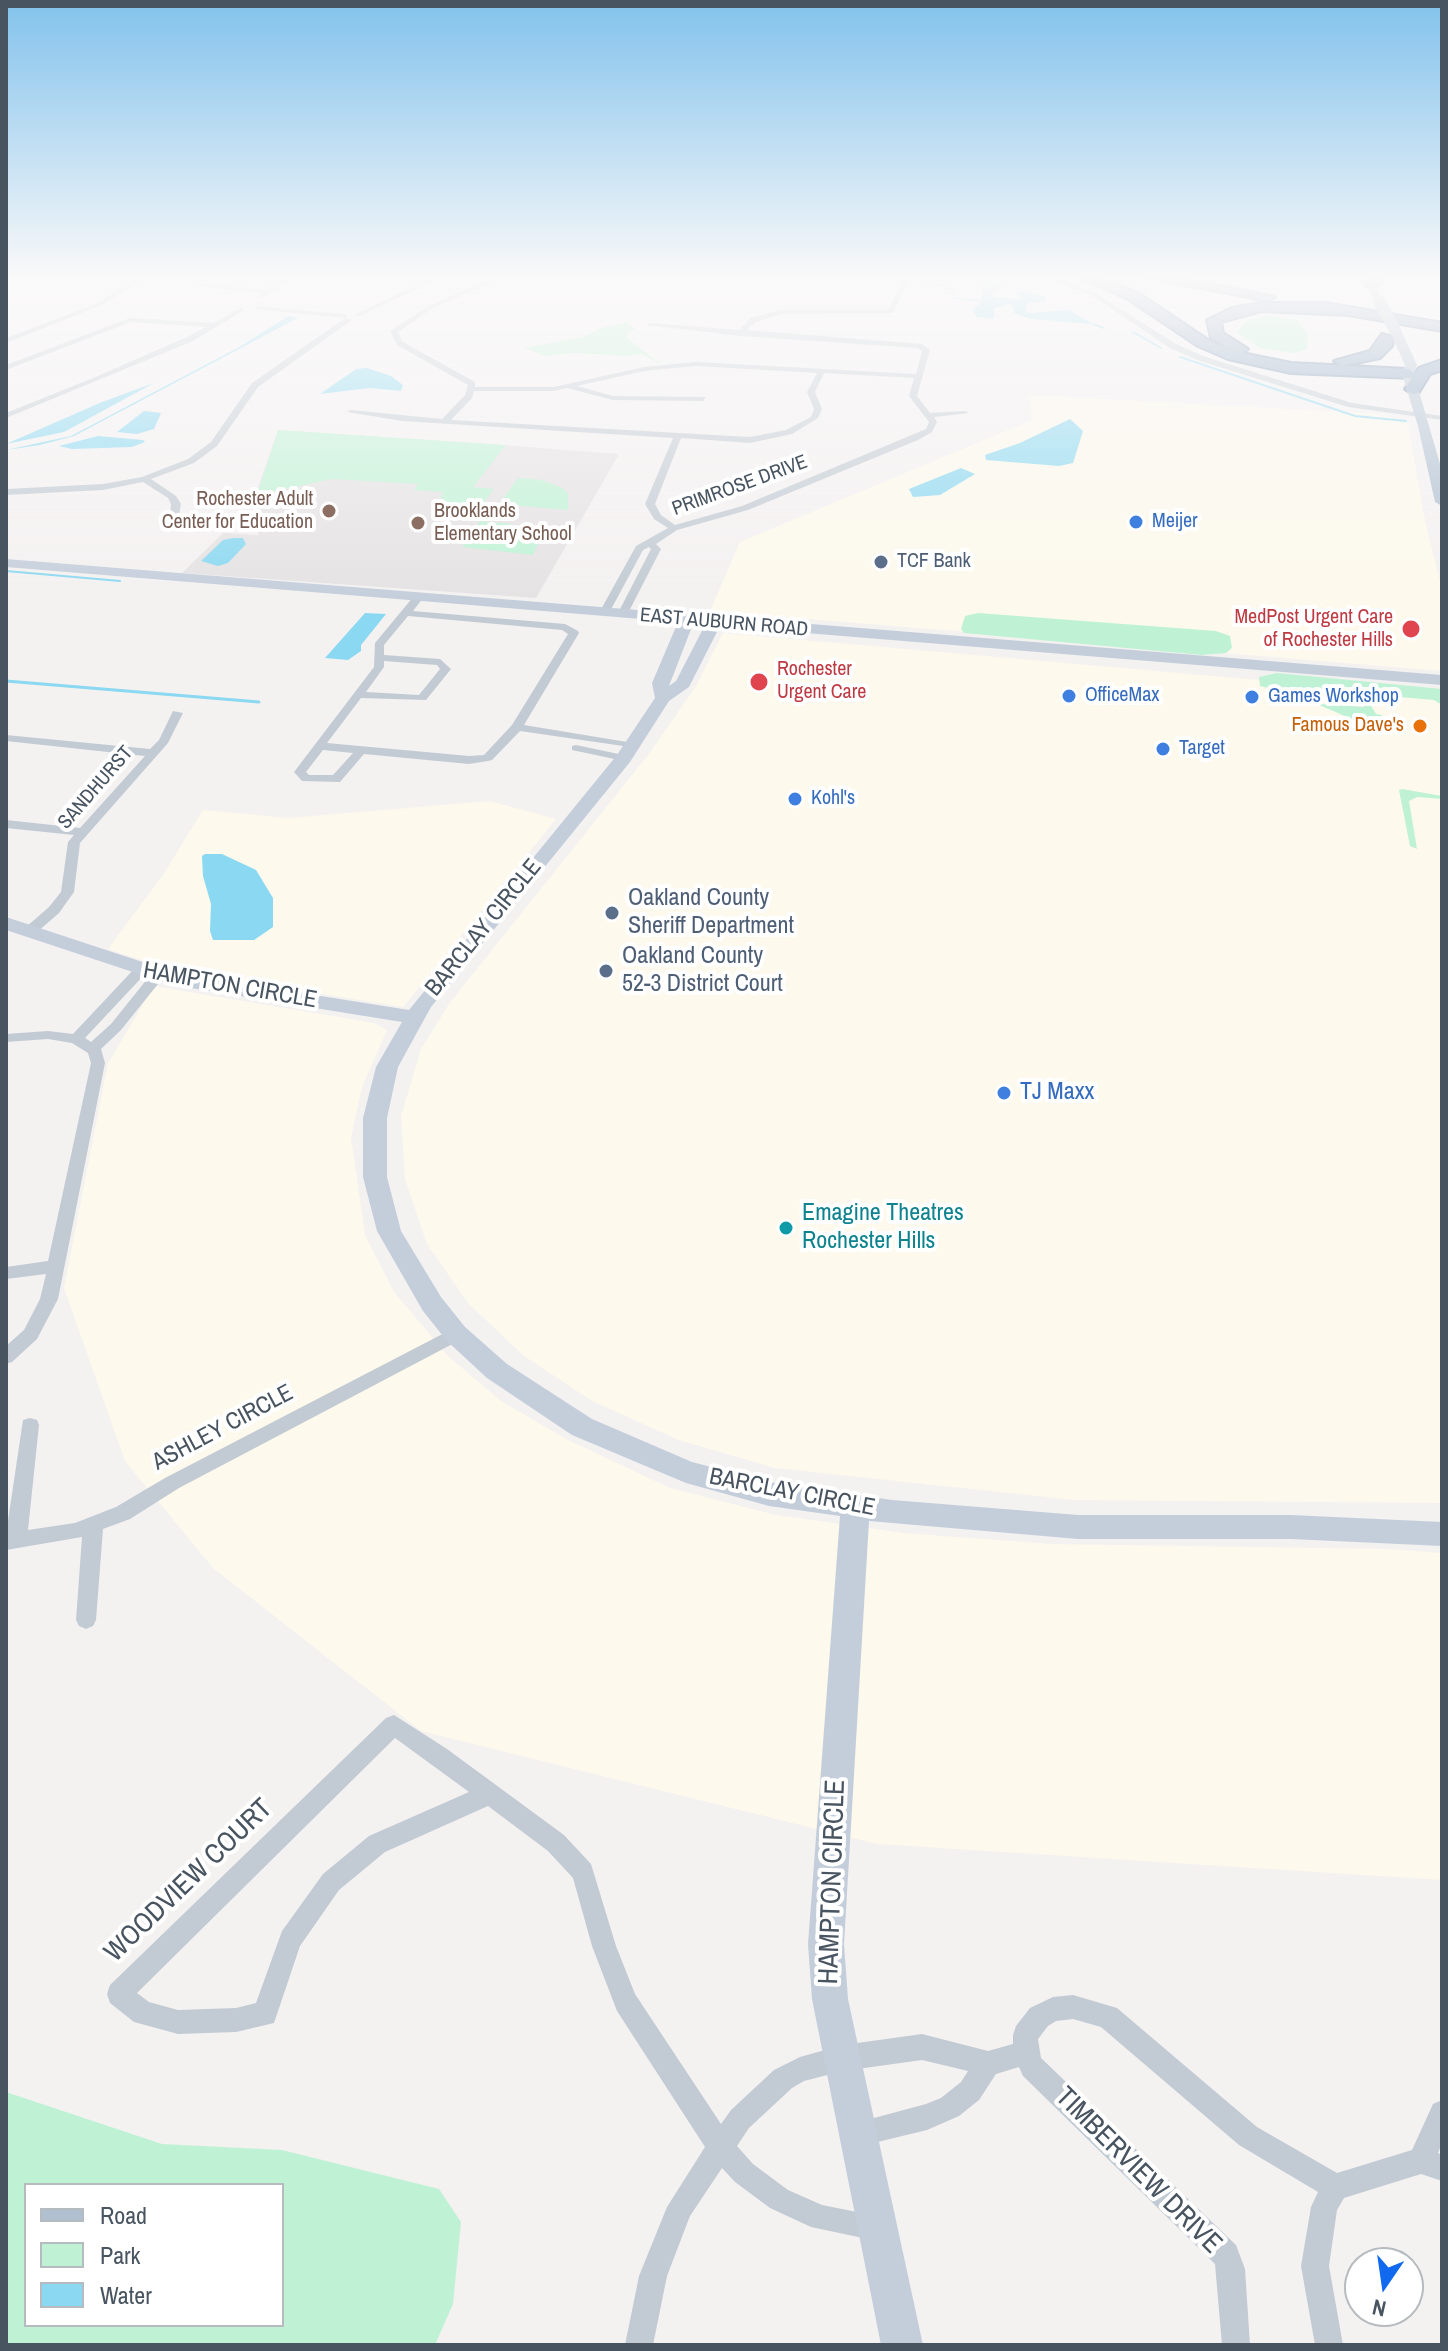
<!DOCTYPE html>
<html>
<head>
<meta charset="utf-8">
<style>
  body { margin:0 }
  #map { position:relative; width:1448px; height:2351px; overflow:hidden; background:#f4f1f1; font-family:"Archivo Narrow",sans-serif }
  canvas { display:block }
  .frame { position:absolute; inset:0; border:8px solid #485460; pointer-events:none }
  .legend { position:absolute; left:24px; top:2183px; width:260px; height:144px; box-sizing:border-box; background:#fff; border:2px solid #b6bbbf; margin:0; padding:10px 14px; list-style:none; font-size:24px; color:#485460 }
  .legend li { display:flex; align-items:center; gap:16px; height:40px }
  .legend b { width:40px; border:2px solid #b6bbbf }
  .north { position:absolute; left:1344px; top:2247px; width:80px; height:80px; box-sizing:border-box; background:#fff; border:2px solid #b6bbbf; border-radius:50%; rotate:193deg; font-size:22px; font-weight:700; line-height:32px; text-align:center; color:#485460 }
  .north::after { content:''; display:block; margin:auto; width:28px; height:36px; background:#1069ef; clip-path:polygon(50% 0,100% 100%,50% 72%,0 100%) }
</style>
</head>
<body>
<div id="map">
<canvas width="1448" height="2351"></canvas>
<div class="frame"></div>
<ul class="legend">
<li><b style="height:10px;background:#b0c0d1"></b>Road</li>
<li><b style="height:22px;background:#bff2d5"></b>Park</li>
<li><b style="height:22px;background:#8ad8f1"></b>Water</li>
</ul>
<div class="north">N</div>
</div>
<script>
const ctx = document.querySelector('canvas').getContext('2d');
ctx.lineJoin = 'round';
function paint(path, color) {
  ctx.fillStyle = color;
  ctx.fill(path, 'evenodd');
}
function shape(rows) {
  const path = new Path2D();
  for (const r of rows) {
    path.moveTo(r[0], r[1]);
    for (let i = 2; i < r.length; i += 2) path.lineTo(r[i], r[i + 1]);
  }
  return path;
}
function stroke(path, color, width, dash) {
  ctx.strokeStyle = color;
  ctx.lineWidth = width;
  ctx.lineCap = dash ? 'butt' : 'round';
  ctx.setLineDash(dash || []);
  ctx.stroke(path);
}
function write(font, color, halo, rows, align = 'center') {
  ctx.font = font + ' "Archivo Narrow",sans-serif';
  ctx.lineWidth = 8;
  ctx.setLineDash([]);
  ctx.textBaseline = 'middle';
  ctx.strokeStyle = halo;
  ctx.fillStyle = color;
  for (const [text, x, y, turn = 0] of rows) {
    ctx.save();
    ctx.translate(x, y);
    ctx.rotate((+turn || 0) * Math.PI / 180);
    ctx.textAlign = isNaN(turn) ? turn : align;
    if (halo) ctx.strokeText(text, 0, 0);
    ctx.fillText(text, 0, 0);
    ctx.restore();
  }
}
paint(shape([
  [1029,395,1382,414,1408,424,1425,521,1442,589,1442,671,710,611,740,542,1032,420],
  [723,633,1442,696,1442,1503,1074,1500,775,1468,679,1440,592,1401,524,1356,468,1303,427,1244,405,1179,401,1116,421,1049,449,1004,648,755,695,688],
  [490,801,556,819,403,1007,171,970,108,949,163,875,203,810,288,818],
  [154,986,374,1023,387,1030,362,1087,351,1138,365,1235,394,1292,448,1356,501,1401,566,1439,670,1488,776,1515,903,1533,1052,1544,1387,1549,1442,1553,1442,1880,877,1844,421,1731,213,1568,125,1461,64,1288,108,1063]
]), '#fdf9ec');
paint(shape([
  [278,430,502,445,619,454,536,598,182,573,223,533,258,535,257,490]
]), '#e5e2e3');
paint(shape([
  [1269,316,1298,320,1308,335,1307,349,1294,353,1260,348,1237,332,1247,320],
  [627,322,635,329,626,334,628,339,661,364,642,354,625,356,575,353,545,356,524,348,583,337,601,328],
  [278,430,506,445,473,487,494,489,481,507,453,505,440,498,443,492,414,490,418,484,332,479,257,495],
  [518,478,542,480,562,488,568,493,568,510,499,504],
  [480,521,510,524,531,531,539,541,533,555,462,547],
  [978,613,1216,631,1230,636,1232,648,1226,653,1202,655,964,633,961,629,965,616],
  [1277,673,1442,689,1442,705,1434,700,1308,689,1300,696,1260,686,1259,677],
  [1317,699,1322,704,1364,707,1365,703,1370,704,1376,714,1382,715,1384,729,1377,730,1310,701],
  [1402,789,1442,796,1442,799,1417,797,1409,801,1417,849,1410,846,1399,790],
  [6,2092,162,2144,282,2150,439,2189,461,2222,453,2304,435,2345,6,2345],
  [26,2185,282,2185,282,2325,26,2325]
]), '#bff2d5');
paint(shape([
  [987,275,1003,288,990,293,994,297,1022,300,1015,292,1026,291,1047,297,1045,301,1028,303,1025,311,1028,313,1069,310,1093,324,1031,319,1014,313,1013,306,1009,304,994,308,994,319,977,317,972,310,982,301,983,278],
  [288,316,298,318,74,436,40,445,6,450,71,436,241,346],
  [367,368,391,376,403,385,401,391,370,388,320,394,356,369],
  [154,383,64,432,6,444,102,402],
  [144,411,161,413,154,429,137,434,117,432],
  [1070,419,1083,431,1073,463,1059,466,986,460,985,455,1020,443],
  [98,436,143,440,145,442,132,447,72,449,59,446],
  [961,468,975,474,940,495,913,497,909,489],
  [233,538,243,538,246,544,228,563,218,566,201,561,223,540],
  [365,613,386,614,361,645,361,651,348,660,325,658],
  [205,854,222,854,256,870,273,898,273,927,254,940,213,940,210,931,211,904,203,876,202,856]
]), '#8ad8f1');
stroke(shape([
  [919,279,954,290,953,298,982,301],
  [1093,324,1104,328],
  [1133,332,1161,348],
  [1180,357,1355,416,1406,421],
  [6,571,120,581]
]), '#8ad8f1', 2);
stroke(shape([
  [6,681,259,702]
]), '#8ad8f1', 3);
const highway = shape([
  [1075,275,1094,275,1138,293,1208,340,1233,351,1211,338,1207,320,1232,308,1261,303,1326,303,1442,323,1442,331,1348,315,1261,311,1221,322,1223,333,1248,349,1242,353,1291,363,1408,369,1415,373,1419,368,1442,360,1442,370,1430,374,1419,392,1413,394,1405,389,1412,378,1291,373,1228,359,1198,346,1128,299,1075,275],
  [1135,275,1165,275,1275,297,1268,301,1135,275],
  [1372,275,1387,275,1376,286,1366,286,1364,283,1372,275],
  [1382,334,1394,337,1392,346,1380,358,1342,366,1334,361,1370,351,1382,334]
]);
stroke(highway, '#728dae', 4);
paint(shape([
  [142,275,150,275,102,305,6,343,6,338,98,303,142,275],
  [199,275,205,275,200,283,267,290,286,275,293,275,263,298,260,296,262,293,194,286,199,275],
  [438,275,446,275,360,316,354,315,438,275],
  [498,275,507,275,433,308,398,332,403,342,475,382,475,387,554,387,644,367,696,362,916,374,922,351,917,348,740,336,646,325,650,323,740,330,750,318,781,310,888,310,905,275,911,275,893,313,781,314,756,322,747,330,922,344,930,350,917,396,930,413,965,411,969,413,934,417,937,422,932,432,918,440,748,510,677,530,656,544,661,549,626,617,617,615,651,549,649,547,643,550,608,615,600,615,599,613,636,546,668,528,654,519,645,504,673,438,402,421,347,412,351,410,442,419,465,395,468,385,397,345,390,331,429,306,498,275],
  [696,366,817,373,807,392,814,409,811,417,786,430,750,437,451,420,472,398,474,391,554,391,567,388,613,400,703,401,706,397,613,396,577,386,644,371,696,366],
  [824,373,914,378,909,396,929,422,926,429,742,506,675,525,661,515,655,504,681,438,750,443,792,434,818,418,822,409,815,392,824,373],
  [1039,275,1048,275,1095,293,1176,344,1203,356,1352,403,1442,416,1442,420,1348,407,1197,360,1170,348,1091,295,1039,275],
  [256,306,344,314,348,316,344,318,254,309,256,306],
  [242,307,244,310,193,341,6,418,6,413,93,378,187,337,206,327,131,322,6,370,6,365,130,318,213,323,242,307],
  [345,318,352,320,258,387,217,446,194,463,151,479,176,496,181,504,178,520,170,518,171,504,168,498,143,482,103,490,6,495,6,489,103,484,142,477,188,459,211,442,252,383,345,318],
  [418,595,423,598,413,611,565,624,578,631,579,633,524,725,633,743,637,744,637,748,520,731,492,760,488,761,469,764,364,754,340,782,302,781,294,772,374,667,375,643,414,596,418,595],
  [408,616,562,630,568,634,512,725,484,755,469,756,327,743,361,698,426,700,451,669,440,659,384,655,384,645,408,616],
  [384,661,437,665,440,669,419,695,366,692,384,667,384,661],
  [323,750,353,753,333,775,309,775,306,772,323,750],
  [173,711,183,713,168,743,80,843,74,892,59,913,36,933,26,933,26,927,49,907,61,892,68,842,74,835,6,828,6,820,80,828,145,756,6,741,6,735,150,749,159,740,173,711],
  [576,745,628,756,630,758,624,761,572,750,572,746,576,745],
  [140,967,145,968,147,971,145,974,85,1038,91,1042,111,1024,152,973,162,973,164,976,162,979,121,1030,101,1049,105,1063,58,1299,37,1339,12,1362,6,1364,6,1346,24,1330,40,1299,46,1274,6,1279,6,1267,48,1261,91,1063,88,1053,72,1043,48,1039,6,1042,6,1034,48,1031,73,1034,135,968,140,967],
  [456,1327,462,1329,465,1334,462,1339,179,1488,130,1519,103,1529,96,1620,93,1626,86,1629,79,1626,76,1620,82,1537,6,1550,6,1534,23,1420,30,1418,37,1420,39,1425,28,1530,75,1523,116,1507,165,1478,456,1327],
  [394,1715,447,1749,564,1835,591,1864,616,1946,635,1994,721,2124,731,2110,774,2070,800,2057,843,2045,922,2034,988,2051,1013,2044,1013,2035,1016,2026,1030,2008,1053,1997,1073,1995,1117,2008,1257,2127,1337,2173,1412,2150,1433,2104,1442,2100,1442,2143,1438,2153,1442,2155,1442,2181,1421,2174,1344,2198,1337,2210,1329,2266,1343,2345,1315,2345,1301,2266,1311,2207,1318,2192,1239,2145,1101,2027,1073,2019,1056,2021,1048,2026,1038,2039,1041,2058,1236,2245,1245,2269,1250,2345,1222,2345,1215,2264,1023,2076,1019,2067,996,2074,979,2100,959,2116,927,2130,857,2147,848,2143,844,2134,848,2125,926,2104,941,2098,961,2082,968,2071,922,2060,843,2071,804,2081,792,2088,749,2128,737,2146,753,2164,788,2190,822,2205,887,2218,890,2228,887,2238,877,2241,811,2227,770,2208,735,2182,722,2168,690,2216,667,2276,653,2345,625,2345,639,2276,667,2207,705,2147,617,2011,592,1946,573,1878,548,1851,488,1806,385,1852,339,1890,300,1946,274,2023,236,2032,178,2034,134,2022,110,2003,107,1994,110,1985,386,1718,394,1715],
  [395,1738,469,1792,369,1836,323,1874,282,1931,256,2003,236,2008,178,2010,149,2002,137,1993,395,1738]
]), '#c2cbd3');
paint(shape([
  [6,559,1442,675,1442,685,720,626,689,687,669,701,630,762,431,1007,398,1067,387,1118,387,1177,401,1231,441,1297,465,1327,507,1364,592,1419,692,1462,769,1482,892,1500,1078,1515,1291,1515,1442,1522,1442,1546,1291,1539,1078,1539,869,1521,844,1944,848,1999,923,2345,881,2345,812,1999,808,1944,840,1516,769,1506,686,1483,572,1435,487,1378,447,1341,423,1311,377,1231,363,1177,363,1118,376,1067,402,1022,172,985,6,930,6,917,176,973,409,1010,617,755,655,698,652,683,678,622,6,567,6,559],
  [693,624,705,625,676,681,669,686,693,624]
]), '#c4cedb');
paint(shape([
  [1362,275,1372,275,1383,303,1375,303,1362,275],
  [1394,325,1400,328,1417,365,1414,374,1442,471,1442,506,1435,502,1418,426,1402,374,1405,365,1388,328,1394,325]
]), '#b0c0d1');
paint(highway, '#87a2c2');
stroke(shape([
  [1379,301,1394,328]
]), '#b0c0d1', 12);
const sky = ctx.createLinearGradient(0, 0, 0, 604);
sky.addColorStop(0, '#82c2ec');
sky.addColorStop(0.46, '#faf9f9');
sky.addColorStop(1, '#faf9f900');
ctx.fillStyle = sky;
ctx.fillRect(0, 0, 1448, 604);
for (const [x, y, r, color] of [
  [329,511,8,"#8d6e63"],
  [1136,522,8,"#3f7fe0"],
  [418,523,8,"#8d6e63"],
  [881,562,8,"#5c6f8a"],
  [1411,629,10,"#e0444e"],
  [759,682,10,"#e0444e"],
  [1069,696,8,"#3f7fe0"],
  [1252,697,8,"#3f7fe0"],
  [1420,726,8,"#e8710a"],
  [1163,749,8,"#3f7fe0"],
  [795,799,8,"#3f7fe0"],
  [612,913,8,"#5c6f8a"],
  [606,971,8,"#5c6f8a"],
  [1004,1093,8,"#3f7fe0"],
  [786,1228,8,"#0f9aa8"]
]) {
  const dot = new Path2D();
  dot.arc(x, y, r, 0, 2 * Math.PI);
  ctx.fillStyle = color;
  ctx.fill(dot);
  stroke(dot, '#fff', 3);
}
write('20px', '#485460', '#fff', [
  ["PRIMROSE DRIVE",740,486,-20],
  ["EAST AUBURN ROAD",724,623,5],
  ["SANDHURST",96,788,-49]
]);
write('20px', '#785e54', '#fff', [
  ["Rochester Adult",313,500],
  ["Center for Education",313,523],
  ["Brooklands",434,512,"left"],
  ["Elementary School",434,535,"left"]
], 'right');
write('20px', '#366cbe', '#fff', [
  ["Meijer",1152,522],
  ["OfficeMax",1085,696],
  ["Games Workshop",1268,697],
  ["Target",1179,749],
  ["Kohl's",811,799]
], 'left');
write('20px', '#4e5e75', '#fff', [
  ["TCF Bank",897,562]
], 'left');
write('20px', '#be3a42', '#fff', [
  ["MedPost Urgent Care",1393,618],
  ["of Rochester Hills",1393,641],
  ["Rochester",777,670,"left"],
  ["Urgent Care",777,693,"left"]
], 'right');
write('20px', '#c56008', '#fff', [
  ["Famous Dave's",1404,726]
], 'right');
write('24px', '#4e5e75', '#fff', [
  ["Oakland County",628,899],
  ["Sheriff Department",628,927],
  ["Oakland County",622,957],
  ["52-3 District Court",622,985]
], 'left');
write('24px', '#485460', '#fff', [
  ["BARCLAY CIRCLE",484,928,-51],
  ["HAMPTON CIRCLE",230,986,10],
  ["ASHLEY CIRCLE",223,1428,-28],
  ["BARCLAY CIRCLE",792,1493,11]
]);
write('24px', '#366cbe', '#fff', [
  ["TJ Maxx",1020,1093]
], 'left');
write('24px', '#0d838f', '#fff', [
  ["Emagine Theatres",802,1214],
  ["Rochester Hills",802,1242]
], 'left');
write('28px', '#485460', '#fff', [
  ["WOODVIEW COURT",189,1881,-44],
  ["HAMPTON CIRCLE",833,1882,-88],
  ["TIMBERVIEW DRIVE",1138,2171,45]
]);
</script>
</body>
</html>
